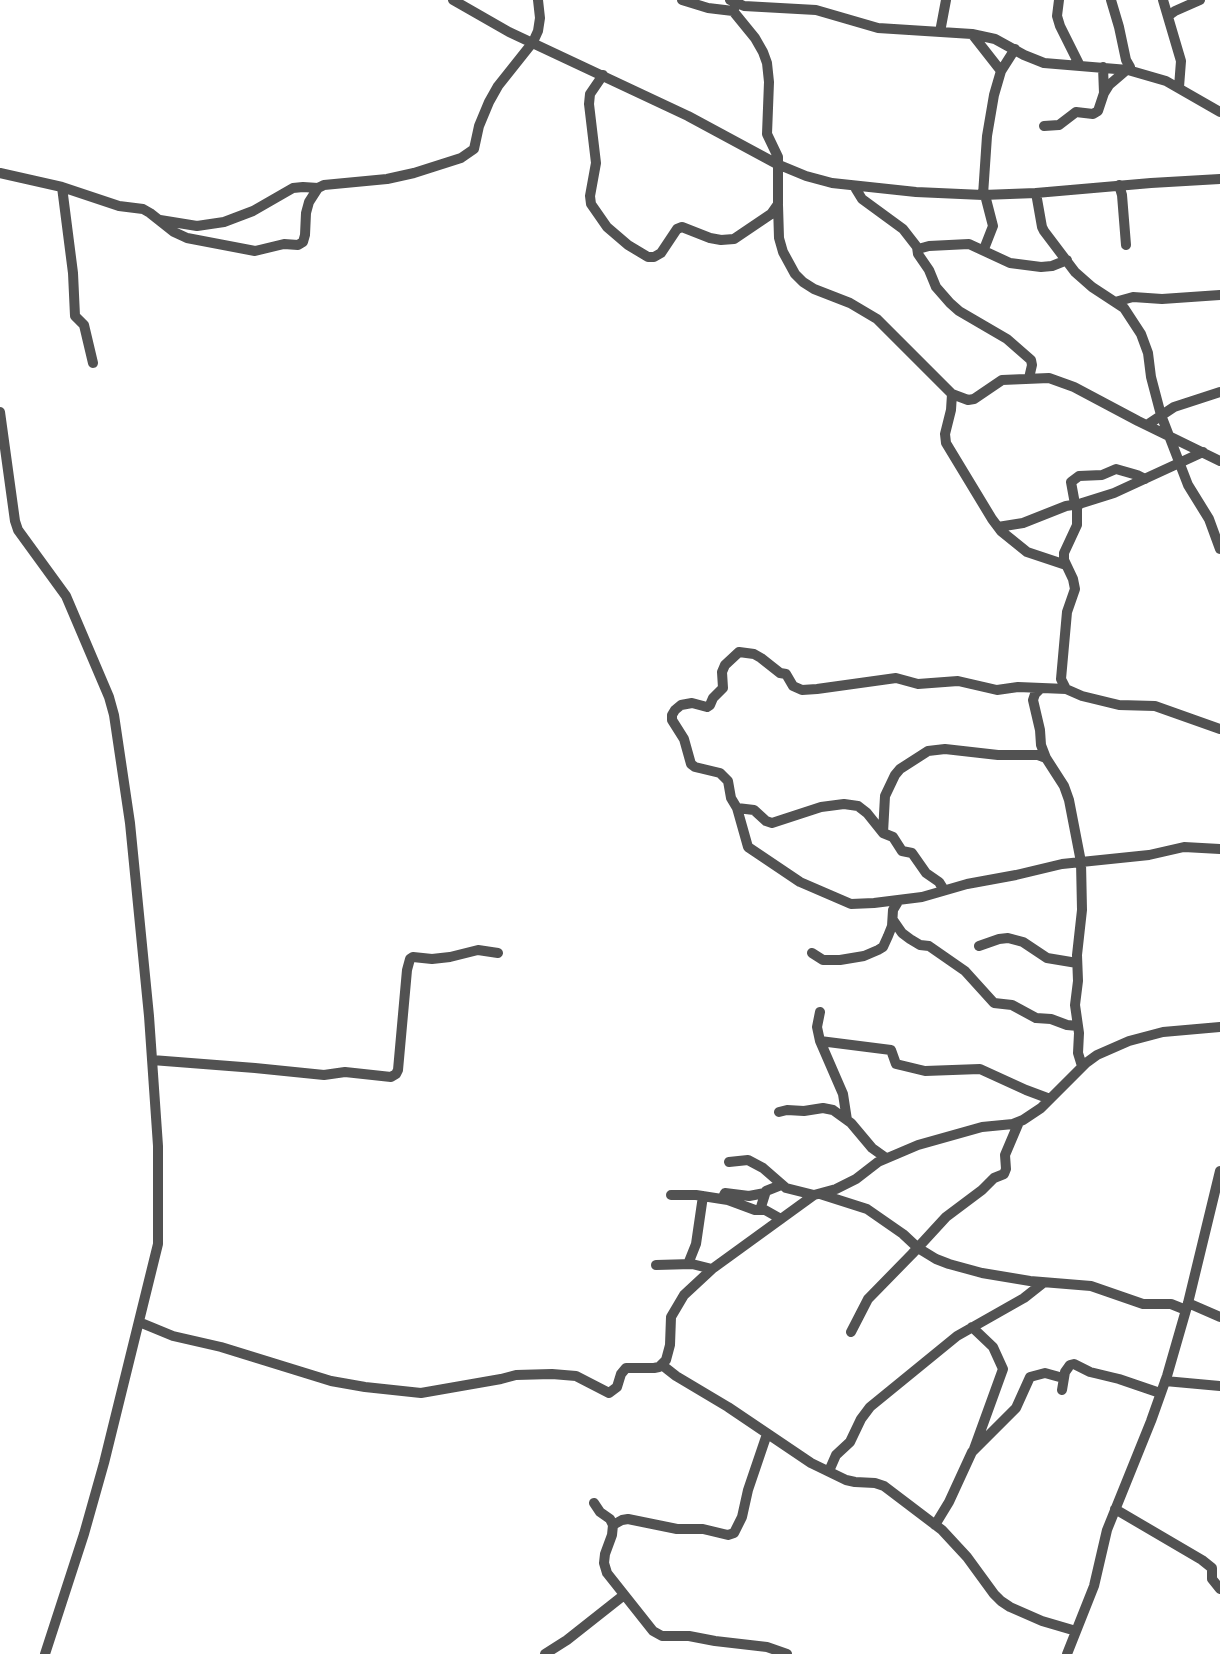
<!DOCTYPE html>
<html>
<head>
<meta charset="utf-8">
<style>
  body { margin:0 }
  canvas { display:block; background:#fff }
</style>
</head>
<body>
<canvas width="1220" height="1654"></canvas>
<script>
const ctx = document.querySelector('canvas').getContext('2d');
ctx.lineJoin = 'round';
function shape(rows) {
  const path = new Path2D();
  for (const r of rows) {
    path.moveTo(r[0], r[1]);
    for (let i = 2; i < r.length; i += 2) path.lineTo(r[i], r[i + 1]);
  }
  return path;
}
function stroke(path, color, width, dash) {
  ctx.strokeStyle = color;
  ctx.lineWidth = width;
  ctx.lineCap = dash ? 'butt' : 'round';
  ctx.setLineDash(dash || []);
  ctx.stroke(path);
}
stroke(shape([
  [453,0,509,32,688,116,777,164,806,176,832,183,916,192,983,195,1036,193,1151,183,1220,179],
  [682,0,708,8,733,11],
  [730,0,744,6,816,10,878,28,972,34,995,39,1024,55,1044,63,1128,70,1166,81,1220,112],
  [1059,0,1057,16,1060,26,1080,66],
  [1163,0,1181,61,1179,87],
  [1168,16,1175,11,1200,0],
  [940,32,946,0],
  [972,34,1001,71],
  [603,75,590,94,589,104,596,163,590,196,591,204,607,227,628,245,648,257,654,257,661,253,677,229,682,227,710,238,721,240,734,239,771,214,778,204,778,157,767,134,769,82,767,63,763,52,755,38,733,11,736,4],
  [1104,93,1109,85,1130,67,1126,60,1119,27,1111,0],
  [1044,126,1059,125,1076,112,1093,114,1098,111,1104,93,1103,67],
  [0,173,62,187,119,206,143,209,150,213,174,232,187,238,255,251,284,244,298,245,303,242,305,235,306,213,309,202,318,188,324,185,387,179,414,173,461,158,474,149,479,126,489,102,498,86,533,42,538,31,540,18,538,0],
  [1119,185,1122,195,1126,245],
  [854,186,862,199,903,229,917,247,918,254,929,270,936,287,950,303,959,311,1007,339,1031,360,1032,365,1029,378],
  [62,187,73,273,75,316,84,325,93,363],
  [1036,193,1042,227,1044,231,1075,272,1092,287,1124,308,1141,334,1148,353,1151,377,1161,415,1188,485,1209,519,1220,549],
  [983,195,987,136,994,95,1001,71,1015,49],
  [778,205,779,238,783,252,795,274,803,282,814,289,850,303,877,319,952,394,968,400,974,399,1002,380,1049,378,1074,387,1138,421,1220,461],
  [160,220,197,226,224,222,253,211,293,188,303,187,318,188],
  [918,249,929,246,969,244,1010,263,1041,267,1052,266,1067,260],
  [984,249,993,226,985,195],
  [1115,302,1133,297,1162,299,1220,295],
  [952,394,951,410,945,434,946,443,992,519,1001,531,1027,552,1066,565],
  [0,412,15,521,18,530,66,596,109,697,114,715,130,823,149,1016,158,1146,158,1244,104,1463,84,1534,45,1654],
  [1147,425,1174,407,1220,392],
  [1203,452,1114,493,1079,504,1077,508,1077,525,1064,553,1064,560,1073,579,1075,589,1067,612,1061,679,1066,689,1082,696,1119,705,1155,706,1220,729],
  [1075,504,1071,482,1079,476,1102,475,1116,469,1137,475,1145,479],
  [998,527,1023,523,1066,506,1079,504],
  [1041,688,1035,694,1033,700,1040,730,1041,745,1046,758,1064,786,1069,800,1081,862,1082,910,1077,955,1078,981,1075,1005,1079,1033,1078,1053,1082,1066],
  [1066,689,1018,687,997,690,958,681,918,684,896,678,817,689,802,690,793,686,786,674,780,673,761,658,754,654,739,652,725,665,722,672,723,688,713,698,710,705,707,707,692,703,681,705,675,710,672,715,672,720,684,739,691,764,695,767,720,773,728,781,731,798,737,808,748,847,800,882,851,904,874,903,922,897,967,884,1016,875,1062,864,1149,855,1184,847,1220,849],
  [737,808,754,810,766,821,772,823,821,807,844,804,858,806,867,813,883,833,893,837,902,851,912,853,926,873,939,882,944,890],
  [883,833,885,796,895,775,900,769,928,751,945,749,998,755,1038,755,1046,758],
  [893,920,902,933,910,939,920,945,929,946,965,971,994,1003,1012,1005,1036,1018,1051,1019,1067,1025,1078,1026],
  [979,946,999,939,1008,938,1023,942,1047,958,1077,963],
  [812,953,823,960,840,960,864,956,878,950,883,947,888,936,892,926,893,910,899,900],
  [820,1012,817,1027,820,1041,843,1094,847,1120],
  [820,1041,891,1050,896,1064,925,1071,980,1069,1026,1090,1050,1099],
  [152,1060,255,1068,324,1075,345,1072,391,1077,396,1074,398,1070,407,970,410,959,413,957,432,959,450,957,478,950,498,953],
  [779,1112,787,1110,804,1111,823,1108,833,1110,851,1123,872,1148,886,1158],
  [729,1162,748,1160,763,1168,786,1188,814,1195],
  [820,1194,867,1209,903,1234,918,1248,936,1259,949,1264,982,1273,1030,1281,1091,1286,1143,1304,1171,1304,1186,1310],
  [671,1195,696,1195,728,1200,755,1210,765,1210,781,1219],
  [722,1199,725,1193,749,1196,765,1193],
  [760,1210,766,1191,781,1185],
  [688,1264,696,1244,703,1196],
  [656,1265,692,1264,712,1269],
  [1188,1303,1220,1317],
  [139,1322,173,1336,221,1347,331,1381,365,1387,421,1393,501,1379,516,1375,552,1374,576,1376,609,1393,617,1387,621,1374,626,1368,654,1368,659,1367,666,1360,670,1345,671,1317,684,1295,712,1269,814,1195,836,1189,856,1179,878,1162,918,1145,982,1127,1013,1124,1023,1120,1041,1108,1086,1063,1097,1055,1129,1041,1163,1032,1220,1027],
  [972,1327,993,1347,1003,1369,974,1449],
  [851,1332,868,1299,912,1254,946,1217,982,1190,994,1178,1004,1174,1006,1169,1005,1155,1019,1122],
  [662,1365,676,1376,728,1407,811,1463,846,1480,855,1482,875,1483,884,1486,942,1530,967,1557,994,1594,1001,1601,1010,1607,1042,1621,1076,1631],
  [1165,1381,1220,1386],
  [1062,1390,1065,1372,1070,1365,1074,1364,1090,1372,1119,1379,1160,1393],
  [829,1471,836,1455,850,1442,861,1419,870,1407,957,1336,1024,1298,1043,1283],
  [594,1503,600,1512,610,1519,613,1525,612,1535,605,1554,604,1563,607,1573,653,1631,662,1636,689,1636,715,1641,767,1647,787,1654],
  [1115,1509,1202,1560,1212,1568,1212,1579,1220,1589],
  [613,1525,622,1520,628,1519,677,1529,703,1529,728,1535,734,1533,742,1517,748,1490,767,1434],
  [935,1525,949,1502,972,1452,1016,1408,1030,1377,1045,1373,1063,1378],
  [545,1654,567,1640,624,1595],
  [1067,1654,1094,1586,1107,1530,1151,1421,1167,1376,1188,1303,1220,1171]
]), '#525252', 10);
</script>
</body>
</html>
